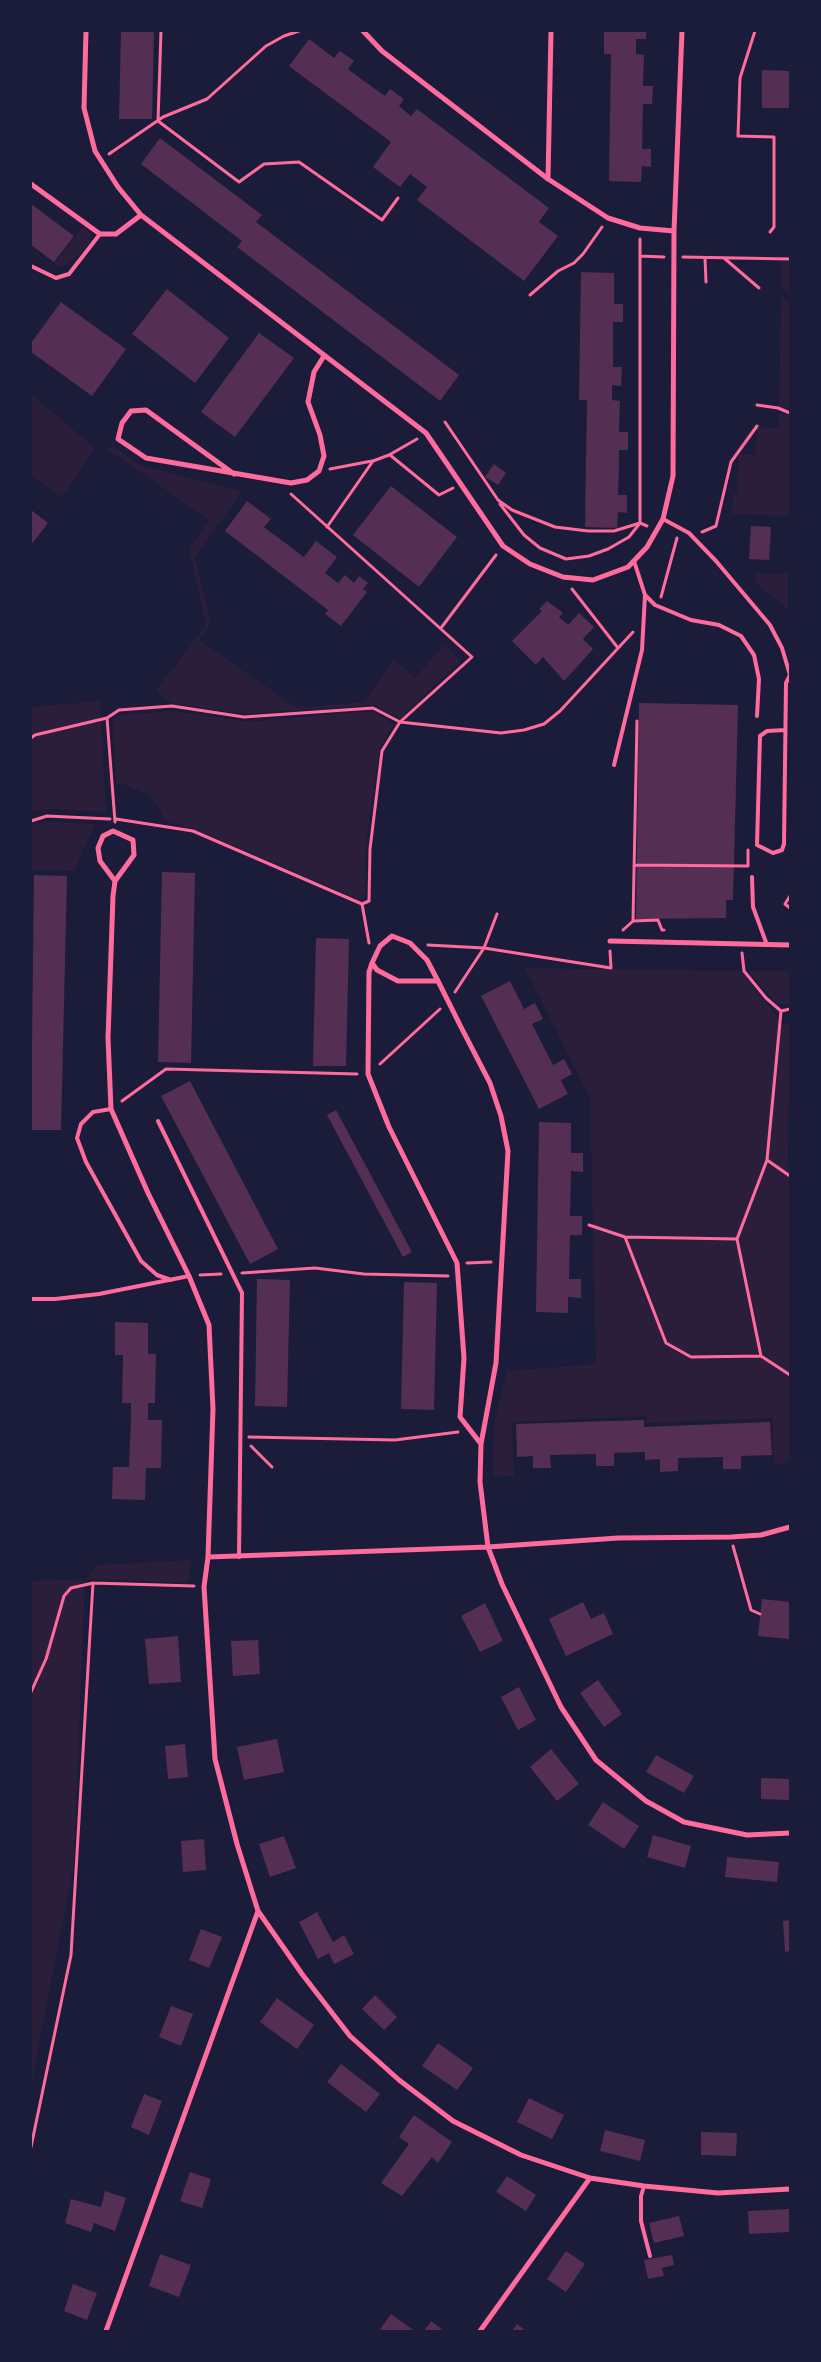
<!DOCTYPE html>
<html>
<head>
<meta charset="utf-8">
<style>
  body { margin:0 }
  #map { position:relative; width:821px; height:2362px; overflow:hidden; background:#1b1b3a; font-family:"Roboto Condensed",sans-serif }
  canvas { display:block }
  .frame { position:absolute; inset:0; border:32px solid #1b1b3a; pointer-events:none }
</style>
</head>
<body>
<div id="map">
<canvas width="821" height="2362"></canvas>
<div class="frame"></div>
</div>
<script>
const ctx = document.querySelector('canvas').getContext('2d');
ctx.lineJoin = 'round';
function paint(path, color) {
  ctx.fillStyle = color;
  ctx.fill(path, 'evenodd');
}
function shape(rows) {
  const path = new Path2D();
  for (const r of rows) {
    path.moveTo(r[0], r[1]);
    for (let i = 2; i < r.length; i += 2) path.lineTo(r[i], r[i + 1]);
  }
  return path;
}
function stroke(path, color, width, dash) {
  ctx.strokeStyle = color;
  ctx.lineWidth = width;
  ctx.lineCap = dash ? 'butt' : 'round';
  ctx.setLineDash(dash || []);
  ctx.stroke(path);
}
paint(shape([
  [84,226,90,233,91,241,80,254,65,265,52,267],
  [781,260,790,263,790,294,781,287],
  [781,295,790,302,790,410,779,407],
  [31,394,95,448,62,497,31,476],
  [779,412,790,417,790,516,732,514,733,494,737,494,739,455,756,455,757,427,779,428],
  [114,446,140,465,242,491,195,558,211,623,199,641,298,708,365,702,393,659,415,678,445,644,461,661,400,719,374,705,244,714,172,703,156,691,206,625,189,548,210,520,105,448],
  [756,574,788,574,788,609,755,583],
  [100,701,106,812,43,809,31,812,31,707],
  [173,711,250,722,372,711,394,724,380,747,376,774,366,846,365,899,355,898,193,828,165,822,160,809,149,795,126,785,116,784,113,720,121,715],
  [44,822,95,824,74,871,31,870,31,825],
  [525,968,741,971,784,1026,790,1020,788,1166,790,1166,790,1461,774,1466,772,1418,647,1423,647,1416,512,1422,514,1476,493,1477,494,1424,507,1371,596,1364,590,1099],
  [748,971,790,971,790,1002,786,1005,775,1002],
  [191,1560,188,1583,85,1579,74,1863,31,2086,31,1581,85,1579,97,1565]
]), '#2a1e3b');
paint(shape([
  [121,31,154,31,152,119,119,119],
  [604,31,646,31,646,39,636,39,636,54,644,55,643,86,653,86,652,104,643,104,642,149,651,149,651,167,642,166,641,182,609,181,611,54,604,54],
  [309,39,334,58,340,51,354,61,348,69,360,78,385,96,390,89,404,99,399,106,411,116,417,109,549,208,539,222,558,236,524,281,417,200,427,187,410,174,400,187,373,167,391,142,289,66],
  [762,70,790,71,790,108,762,108],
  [160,138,262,215,256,222,459,375,440,401,237,247,242,241,141,164],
  [31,204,74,236,54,262,31,245],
  [581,272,614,273,614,304,623,304,623,322,613,322,613,367,622,367,621,386,612,385,612,400,620,401,619,432,628,432,628,450,619,450,619,464,618,495,627,495,627,513,618,512,617,528,585,527,587,400,579,400],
  [167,289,229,338,195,383,132,334],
  [61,302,126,349,92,396,31,352,31,343],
  [259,333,294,358,235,437,201,412],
  [494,464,506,473,498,485,485,477],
  [391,486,457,537,419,587,353,535],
  [247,501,271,519,264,527,304,557,316,541,337,557,325,573,338,583,345,575,354,583,359,576,368,583,363,589,367,592,341,626,325,614,328,610,225,531],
  [31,510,48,523,31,545],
  [751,526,771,527,769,560,749,559],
  [547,601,563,613,559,617,568,625,579,613,594,627,583,639,593,649,564,681,543,657,536,665,512,641,542,611,539,609],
  [639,703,738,705,733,900,726,900,726,918,636,919],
  [162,872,195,873,191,1063,158,1062],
  [34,875,67,876,61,1130,31,1130],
  [316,938,349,939,346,1066,313,1066],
  [510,981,524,1009,535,1003,543,1019,532,1024,553,1065,564,1059,572,1074,561,1080,568,1094,539,1109,481,996],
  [190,1081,278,1249,250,1264,161,1096],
  [336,1110,412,1252,403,1257,327,1115],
  [539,1122,571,1123,571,1153,583,1153,583,1172,571,1171,570,1216,582,1216,582,1235,570,1235,569,1279,581,1279,581,1298,568,1297,568,1313,536,1312],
  [257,1279,290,1280,287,1407,255,1406],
  [404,1282,437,1283,434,1410,401,1409],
  [115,1322,148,1323,148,1354,156,1354,155,1403,148,1403,148,1420,162,1420,161,1468,146,1468,145,1500,112,1499,113,1467,129,1467,131,1419,131,1403,122,1403,123,1355,115,1355],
  [644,1420,644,1427,770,1422,772,1455,741,1456,741,1469,723,1469,723,1457,678,1458,678,1471,660,1472,660,1459,645,1460,645,1452,614,1453,614,1466,596,1466,596,1454,550,1455,551,1468,533,1468,533,1456,517,1457,516,1424],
  [762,1599,790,1602,790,1639,758,1636],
  [583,1602,591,1619,604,1613,613,1634,566,1656,549,1619],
  [485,1603,503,1641,480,1652,461,1616],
  [178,1636,181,1682,149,1684,145,1639],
  [258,1640,260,1674,233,1676,231,1641],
  [598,1680,622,1714,604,1727,580,1693],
  [519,1687,536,1720,518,1730,501,1697],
  [277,1739,284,1772,244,1780,237,1747],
  [185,1744,188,1777,168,1779,165,1746],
  [551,1749,579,1784,557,1801,530,1767],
  [656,1755,694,1776,684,1793,646,1772],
  [761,1778,790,1779,790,1800,761,1799],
  [603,1802,639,1826,624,1849,588,1825],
  [653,1835,691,1846,685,1868,647,1857],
  [284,1836,296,1868,270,1877,259,1844],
  [204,1839,206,1870,183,1872,181,1841],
  [727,1857,779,1862,777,1882,725,1877],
  [317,1912,333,1942,344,1935,354,1954,334,1964,329,1953,318,1959,299,1922],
  [790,1920,790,1951,785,1952,783,1921],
  [201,1929,222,1937,209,1968,189,1960],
  [375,1995,397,2017,384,2030,362,2009],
  [277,1998,314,2025,297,2049,260,2022],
  [171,2006,193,2014,181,2046,159,2037],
  [438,2043,473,2068,457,2090,422,2066],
  [341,2064,380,2094,366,2112,327,2082],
  [144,2094,162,2101,149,2135,131,2127],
  [529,2098,564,2115,552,2139,517,2122],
  [414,2115,452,2142,438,2163,432,2157,402,2196,381,2183,409,2144,399,2137],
  [605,2130,645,2140,640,2161,600,2151],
  [701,2132,737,2133,736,2156,701,2155],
  [190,2172,211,2179,202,2208,180,2201],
  [507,2176,536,2195,526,2211,496,2192],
  [105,2191,126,2198,115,2231,94,2223,91,2232,65,2223,71,2199,101,2207],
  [789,2209,790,2232,749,2234,748,2211],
  [679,2216,684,2236,654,2243,649,2223],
  [566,2251,585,2264,566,2292,547,2279],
  [160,2254,191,2265,179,2297,149,2286],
  [672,2255,674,2265,662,2268,664,2276,648,2279,644,2260],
  [73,2284,97,2293,87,2320,64,2311],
  [391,2314,415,2331,379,2331],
  [431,2321,444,2331,424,2331],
  [517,2324,526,2331,512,2331]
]), '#542f53');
stroke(shape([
  [161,31,158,121,239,182,264,164,299,162,382,220,398,198],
  [755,31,740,78,738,136,774,137,774,227,770,232],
  [109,154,163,117,207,99,266,46,284,36,299,31],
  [640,256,664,257],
  [683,257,790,259],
  [705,258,706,282],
  [724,258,759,288],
  [530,295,558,271,574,263,583,254,602,227],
  [757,405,778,408,790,413],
  [445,422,498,500,512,510,555,527,588,531,614,531,640,523,640,239],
  [390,455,439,495,453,488],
  [330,469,372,461],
  [291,494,472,657,400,722,382,751,370,849,369,901,362,904,369,943],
  [500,504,524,535,540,548,566,559,589,556,608,549,629,537,640,523,647,526],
  [327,527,373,461,389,455,417,439],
  [702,532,716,526,731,462,757,426],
  [572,589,618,648],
  [661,597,677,538],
  [441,628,496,555],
  [31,738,35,735,107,718],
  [116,819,193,831,362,904],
  [31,821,47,816,110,819],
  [115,822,107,718,119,710,172,706,244,717,373,708,400,722,501,733,524,730,544,724,560,711,633,632],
  [634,865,748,866,748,850],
  [790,896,785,904,790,908],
  [633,921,658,920,662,930,664,930],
  [623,930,633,921,637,721],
  [428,945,484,948,611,968,610,951],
  [742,953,744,971,766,998,781,1011,790,1009],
  [455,992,484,948,497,914],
  [380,1064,440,1009],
  [122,1101,166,1069,357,1074],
  [767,1160,790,1176],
  [589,1225,625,1237,737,1239,767,1160,781,1011],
  [625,1237,666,1343,691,1357,761,1356],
  [737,1239,761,1356,790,1375],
  [467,1263,491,1262],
  [242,1273,315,1268,364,1274,448,1276],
  [200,1275,221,1274],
  [249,1437,395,1440,458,1432],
  [251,1446,272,1467],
  [733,1546,751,1610,760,1614],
  [31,1692,46,1659,64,1596,71,1588,93,1583,194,1586],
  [31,2147,71,1955,93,1583]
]), '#ff6b9d', 3);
stroke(shape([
  [31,266,56,278,69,274,100,234],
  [663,519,689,533,716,561,770,625,782,648,790,675],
  [634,561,645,595,655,605,691,620,719,625,741,636,754,655,759,679,757,716],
  [785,730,767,731,760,736,757,845,773,853,782,850,784,844,786,683,790,675],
  [614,765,642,650,645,595],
  [752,877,753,907,767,945],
  [111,1109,93,1112,81,1124,77,1138,86,1162,141,1261,157,1275,171,1280],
  [158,1121,242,1293,239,1557],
  [31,1299,55,1299,99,1294,189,1276],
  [644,2186,641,2196,641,2221,650,2256]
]), '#ff6b9d', 4);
stroke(shape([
  [86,31,84,108,95,151,118,187,141,215,426,433,503,546,530,564,563,577,593,580,628,567,647,547,663,519,673,476,674,231,682,31],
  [363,31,382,51,548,179,608,218,640,228,674,231],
  [548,179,551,31],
  [31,184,100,234,116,234,141,215],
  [234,474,146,410,131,411,122,423,118,439,146,458,291,483,307,480,319,471,324,456,320,435,308,402,314,372,324,356],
  [115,881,100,861,98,848,103,836,113,831,133,840,134,855,115,881,113,896,108,1038,111,1109,148,1193,189,1276,209,1325,213,1409,208,1557,204,1587,215,1759,237,1844,258,1911,302,1974,350,2036,399,2080,453,2121,521,2155,590,2178,644,2186,718,2193,790,2189],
  [610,941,790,945],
  [372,963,369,972,368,1074,389,1127,457,1263,464,1358,460,1417,481,1444],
  [438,981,398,981,377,970,372,963,380,946,392,936,410,943,427,960,438,981,462,1029,490,1083,501,1116,508,1151,496,1363,481,1444,480,1482,488,1547,502,1584,561,1707,596,1760,646,1801,684,1822,747,1835,790,1833],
  [208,1557,488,1547,618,1538,731,1537,761,1535,790,1527],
  [106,2331,258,1911],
  [480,2331,590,2178]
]), '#ff6b9d', 5);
</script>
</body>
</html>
